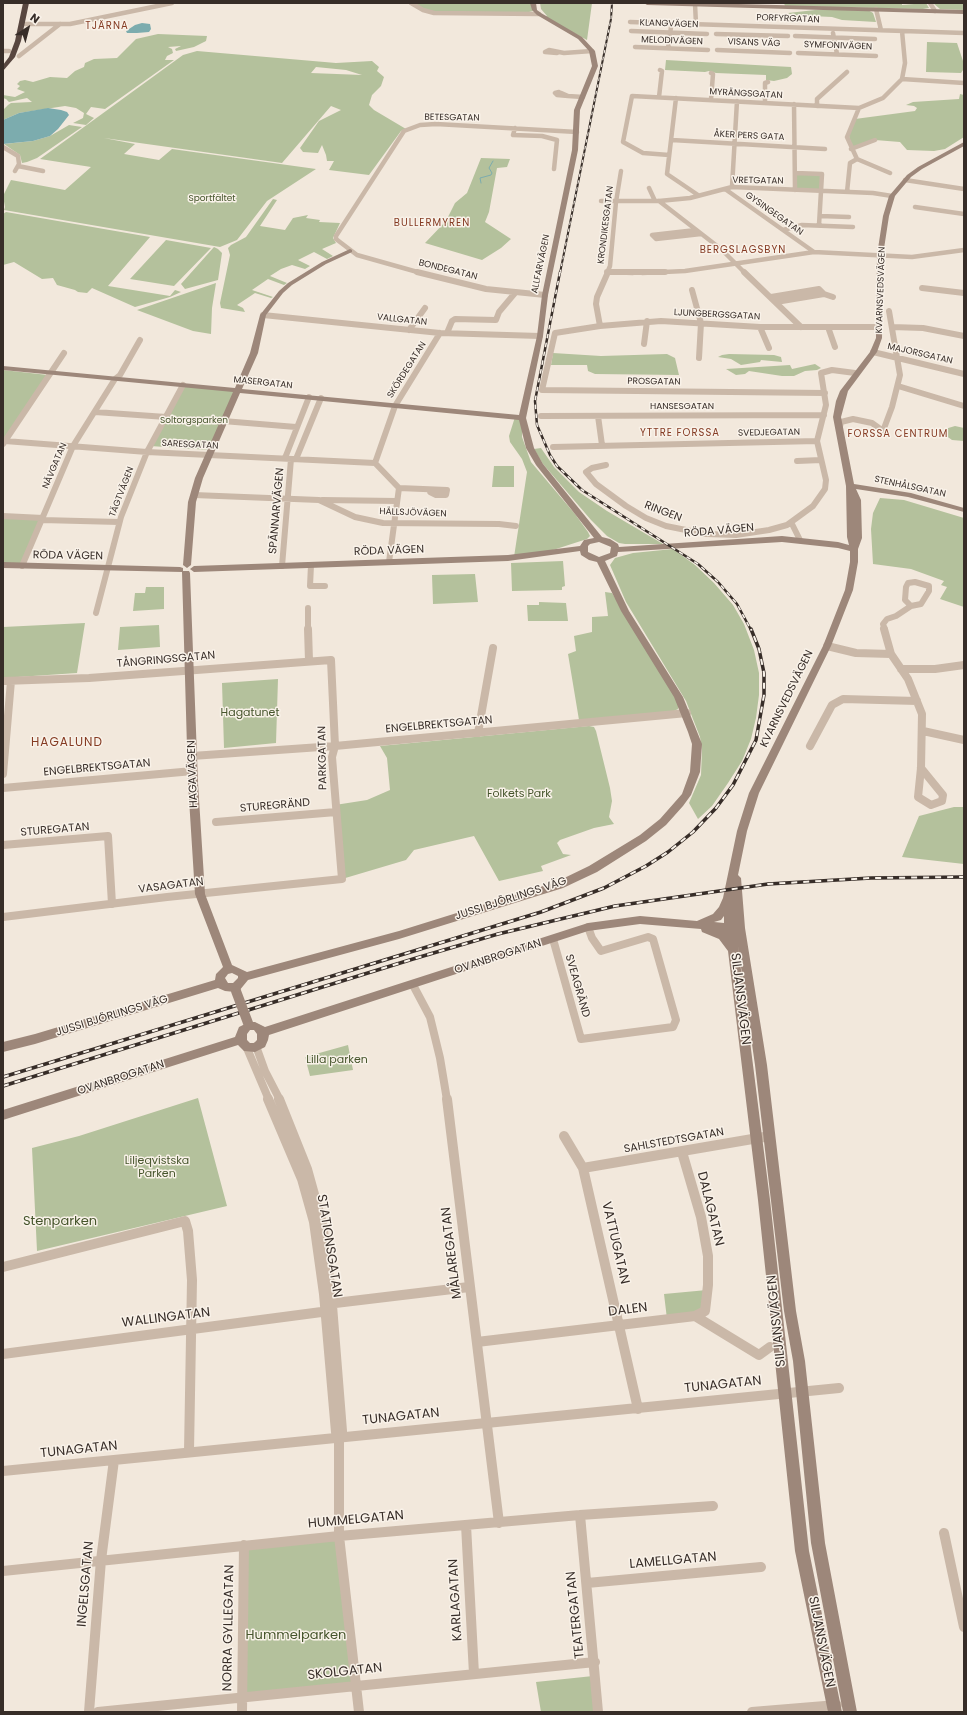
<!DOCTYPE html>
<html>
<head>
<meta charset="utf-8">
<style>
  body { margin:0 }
  #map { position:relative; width:967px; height:1715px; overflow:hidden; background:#f2e8dc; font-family:Poppins,sans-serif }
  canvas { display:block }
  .frame { position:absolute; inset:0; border:4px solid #372d28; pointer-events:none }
  .north { position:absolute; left:8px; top:8px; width:40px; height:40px; -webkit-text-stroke:3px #f9f2e9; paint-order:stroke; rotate:36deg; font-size:11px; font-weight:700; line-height:16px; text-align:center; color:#372d28 }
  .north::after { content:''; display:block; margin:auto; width:14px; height:18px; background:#372d28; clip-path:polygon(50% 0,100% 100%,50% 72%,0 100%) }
</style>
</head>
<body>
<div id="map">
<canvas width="967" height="1715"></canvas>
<div class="frame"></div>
<div class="north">N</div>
</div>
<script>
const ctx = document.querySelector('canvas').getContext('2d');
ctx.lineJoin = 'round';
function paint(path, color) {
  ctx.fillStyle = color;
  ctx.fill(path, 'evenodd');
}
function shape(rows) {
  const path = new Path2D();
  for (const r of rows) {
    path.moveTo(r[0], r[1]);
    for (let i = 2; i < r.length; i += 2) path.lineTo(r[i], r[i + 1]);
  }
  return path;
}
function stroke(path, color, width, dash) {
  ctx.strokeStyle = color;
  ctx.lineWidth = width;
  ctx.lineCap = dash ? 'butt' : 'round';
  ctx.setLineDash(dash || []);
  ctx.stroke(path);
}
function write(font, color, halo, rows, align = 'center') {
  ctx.font = font + ' Poppins,sans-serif';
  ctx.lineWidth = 3;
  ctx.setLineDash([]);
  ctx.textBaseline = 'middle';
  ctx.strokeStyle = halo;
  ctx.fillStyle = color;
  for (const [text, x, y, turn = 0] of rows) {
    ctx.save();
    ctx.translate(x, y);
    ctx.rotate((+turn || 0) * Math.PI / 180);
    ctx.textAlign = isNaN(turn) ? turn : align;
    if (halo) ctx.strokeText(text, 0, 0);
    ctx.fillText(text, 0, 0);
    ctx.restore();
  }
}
paint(shape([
  [412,3,531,3,533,11,521,14,439,12,424,10],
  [540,3,592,3,587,40,545,17,547,16,541,9],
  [784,3,902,3,902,5,926,3,929,8,923,9,785,6],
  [933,3,964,3,964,10,940,9],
  [815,10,868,10,873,13,876,22,842,20,832,17,791,15,788,13],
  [158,34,207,36,206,41,194,47,176,51,175,49,181,46,168,47,172,49,173,53,167,56,165,60,174,60,105,109,91,107,86,114,94,118,86,125,73,123,83,118,84,113,76,108,65,106,19,113,3,120,3,110,8,105,11,103,32,102,27,98,9,102,6,99,3,98,3,95,15,97,25,92,17,89,20,86,17,84,20,81,25,80,33,82,50,77,67,78,75,71,84,67,85,63,94,59,117,58,136,39],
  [927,42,957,43,963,61,963,70,961,73,926,72],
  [197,51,336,63,372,61,379,67,377,71,384,77,381,86,372,95,369,105,374,110,406,129,401,131,369,175,329,170,334,161,327,161,326,155,322,145,318,153,303,152,300,148,319,121,341,110,331,106,282,163,104,138,135,144,124,154,159,160,172,149,316,169,267,201,237,240,220,247,4,210,5,207,3,196,11,180,65,190,91,167,40,159,183,55],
  [316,67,346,70,362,75,311,73],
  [666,60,791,67,792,74,787,78,774,81,766,80,766,75,716,73,709,71,705,72,665,70],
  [960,94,964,95,964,137,945,149,934,151,907,150,900,142,875,140,853,147,850,143,849,135,855,119,915,111,917,108,914,106,906,105,913,102,959,99],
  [69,125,82,127,37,158,27,162,22,163,20,155,4,144,33,141,50,136],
  [481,158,510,159,507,167,497,168,489,212,485,222,511,239,501,248,482,260,425,243,446,221,455,203,467,193],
  [795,173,822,174,820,191,795,190],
  [273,199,277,200,260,226,285,230,293,218,308,215,306,218,320,220,319,222,340,223,333,238,336,243,322,249,333,256,327,259,314,252,298,260,310,266,305,269,292,265,281,269,270,276,287,283,284,285,268,279,252,290,273,297,271,298,255,293,237,305,243,308,245,312,221,308,220,303,230,255,228,248,231,245,246,237],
  [6,212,150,237,108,286,170,296,175,290,181,292,170,297,135,307,92,288,87,293,78,292,75,290,57,285,53,278,42,279,14,262,3,265,3,214],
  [166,240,211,248,174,286,130,279],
  [214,247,218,249,222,253,218,280,185,289,181,284],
  [216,283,212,308,211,334,193,331,137,310],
  [553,353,601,356,667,354,675,358,679,375,595,374,588,371,587,365,551,365],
  [729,354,774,355,781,357,782,362,761,360,760,362,741,365,731,359,718,357,722,355],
  [815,364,821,368,817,370,805,371,794,376,782,376,749,371,745,374,736,375,726,369,790,365,792,369],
  [3,370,48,375,3,443],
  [183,385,236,390,210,450,150,446],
  [515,417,522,419,522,437,531,462,575,514,588,532,590,536,587,539,553,550,514,557,527,472,522,459,510,442,509,436],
  [955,426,964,428,964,441,952,440,945,435,943,432,945,429],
  [541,448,554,467,579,492,607,511,663,544,625,544,619,543,607,536,591,520,543,464,534,449],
  [494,466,514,466,514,487,492,487],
  [880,498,904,500,964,518,964,607,940,599,947,587,941,585,944,581,911,569,873,564,871,529,873,513],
  [3,516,43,518,22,566,3,565],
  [673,549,695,565,714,583,733,605,744,624,754,650,759,673,759,695,756,718,751,739,742,761,728,783,712,806,698,819,689,803,701,775,702,750,700,737,686,701,626,602,610,565,615,558,633,553],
  [563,561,565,586,562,587,562,590,512,591,511,563],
  [475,574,478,602,433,604,432,575],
  [146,587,164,587,164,609,133,611,135,593,145,593],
  [605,592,612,593,679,700,678,709,670,713,579,720,568,654,576,651,574,636,592,632,592,617,608,616],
  [539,602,566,603,568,621,528,621,527,605,539,605],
  [85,623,77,673,3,678,3,627],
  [159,625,160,647,118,650,120,627],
  [278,679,276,743,224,748,222,683],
  [589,726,594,727,596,731,610,788,612,801,609,817,614,824,594,828,560,840,557,843,563,854,571,855,541,866,543,871,499,881,474,836,414,850,406,860,342,879,335,805,367,800,390,790,387,758,380,746],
  [954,807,964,807,964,864,902,857,919,816],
  [348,1045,353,1070,310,1076,305,1057],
  [198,1098,227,1206,37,1251,32,1148,79,1136],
  [707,1290,705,1311,667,1319,664,1294],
  [339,1536,357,1685,242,1696,244,1545],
  [593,1676,596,1712,541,1712,536,1682]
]), '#b4c19c');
paint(shape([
  [142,23,150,24,151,29,149,32,137,33,127,33,126,31,135,25],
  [48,108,61,110,67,112,69,115,58,129,50,136,33,141,3,144,3,120,19,113]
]), '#7cacae');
stroke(shape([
  [481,183,480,178,491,175,492,173,489,168,493,161]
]), '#7cacae', 1);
stroke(shape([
  [411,3,423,10,434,13,539,14],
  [930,3,935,11],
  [695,4,696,24],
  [876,9,881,30],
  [630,22,964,33],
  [22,24,70,24,172,3],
  [631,31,707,34],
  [833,33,837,54],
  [716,34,788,36],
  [795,36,875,39],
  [635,47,708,50],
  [668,48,671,27],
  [717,50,790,53],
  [3,51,9,51],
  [557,53,545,52,549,50,564,53,592,51],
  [798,53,876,56],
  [19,56,60,24],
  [711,73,713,74,711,100],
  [902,79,964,83],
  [559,92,568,96,557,95,555,93,559,92],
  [568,96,583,97],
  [659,97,662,71,660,70],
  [676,98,667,174,698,195],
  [765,103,765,83,768,82],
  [794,104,795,190],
  [817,106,817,99,847,72],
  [515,128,513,135,542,136,557,140,554,169],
  [672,140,825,149],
  [3,147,18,156,19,164,15,171],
  [851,149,875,140],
  [669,155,643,153,623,142,632,96,859,108],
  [18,166,43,171],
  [795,173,822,174,819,225],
  [890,173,857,159,847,137,859,108,883,98,902,79,905,63,902,31],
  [905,180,964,189],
  [732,187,737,101],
  [649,188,655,201],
  [725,189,814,252],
  [847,192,850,163,857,159],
  [601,201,659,201,690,198,732,187,873,193,892,196],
  [659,201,721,249,745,273],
  [915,207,964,214],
  [820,216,849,217],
  [696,230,652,235,656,239,701,234],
  [783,230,802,225,853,227],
  [607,272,633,273],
  [421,273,357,255,336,239,336,236,404,131,420,125,436,124,577,132],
  [607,273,610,266,616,202,621,171],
  [642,273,685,271,814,252,912,257,964,250]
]), '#cab8a8', 4.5);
stroke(shape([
  [417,272,486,289,545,295],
  [607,272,665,272],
  [744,272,801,327],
  [922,288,964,293],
  [692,290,701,323,699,358],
  [824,294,833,297],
  [771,297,819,289,824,294,776,302],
  [263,315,440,333,540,336],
  [600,326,596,304,597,297,608,272],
  [760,327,769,348],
  [828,327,835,347],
  [892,327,923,328,964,336],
  [409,330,425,308],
  [447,333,452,321,455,319,496,320,499,312,515,293],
  [644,344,647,321],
  [873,352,964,374],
  [898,386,964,406],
  [825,393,542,390,555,333,600,326,661,321,760,327,879,327],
  [95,412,166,417],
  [541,416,824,415],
  [598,416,602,445],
  [223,421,296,427],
  [839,431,841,422,853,419,872,423,883,431,892,407,900,375,889,311],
  [5,441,147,452,375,463],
  [3,444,64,353],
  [553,447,817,441],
  [285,458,309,397],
  [296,459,321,398],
  [797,461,821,460],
  [375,463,395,406,440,333],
  [375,463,399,488,389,562],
  [606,465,592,468,586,472,596,484,626,506,646,518,666,526,706,534,736,535,769,530,787,525,813,506,825,489,826,480,817,441,826,405,821,373,832,370,855,373],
  [399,488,447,490,446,495,436,495,430,492,430,490],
  [194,495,319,500,355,517,383,523,499,524,516,526],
  [322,500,397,501],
  [3,516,43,518],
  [42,520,119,522],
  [791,522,800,540],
  [311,565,310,586,325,586],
  [22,566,73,446,115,379,120,375,140,340],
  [282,566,291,459],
  [915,582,929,586,929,591,921,604,911,606,905,600,906,587,908,583,915,582],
  [308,608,308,630],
  [96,613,121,517,147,452,183,385],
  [885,630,883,624,887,619,896,616,911,606]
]), '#cab8a8', 6);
stroke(shape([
  [308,629,309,661],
  [884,629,891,654,908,679,922,714,921,768],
  [827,646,856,653,891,654],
  [901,669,935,669,964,665],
  [3,681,89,678,331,660,335,746,332,757,342,879,167,897,3,917],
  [923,731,964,740],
  [478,733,493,648],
  [810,746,832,705,843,699,917,701],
  [192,756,335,746,687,713],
  [921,768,943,795,942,801,931,805,918,797,921,768],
  [3,774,11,681],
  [3,788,193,771],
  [216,822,336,812],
  [3,845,108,836,112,904],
  [553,939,581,1039,673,1027,676,1020,653,939,648,937,601,951,592,938,588,927],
  [413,985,430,1017,440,1058,447,1100],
  [246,1046,269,1100],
  [256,1046,265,1071,280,1100]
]), '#cab8a8', 8);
stroke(shape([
  [268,1099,302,1179,314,1222,324,1294,336,1432,339,1437],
  [279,1099,307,1169,322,1223,331,1293,342,1431,339,1437,339,1536,359,1712],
  [447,1099,499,1523],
  [564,1136,583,1168,638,1409],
  [682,1152,701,1217,708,1256,708,1285,705,1311,695,1316],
  [583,1168,770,1136],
  [3,1267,185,1221,188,1231,192,1280,189,1451],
  [327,1304,469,1287],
  [477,1342,695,1316,759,1355,770,1347],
  [3,1354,329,1311],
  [3,1471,839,1388],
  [580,1515,598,1712],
  [466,1525,474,1674],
  [944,1533,964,1627],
  [3,1571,339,1536,580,1515,713,1506],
  [587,1583,761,1567],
  [89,1712,101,1560,114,1460],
  [98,1712,595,1662],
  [242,1712,244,1545],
  [752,1712,837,1705]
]), '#cab8a8', 10);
paint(shape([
  [530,3,536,3,537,10,541,13,582,37,595,51,598,66,580,110,578,150,548,295,543,336,526,418,534,448,543,464,602,537,610,539,618,544,619,547,782,536,838,542,849,545,847,537,846,486,833,417,836,401,840,391,870,352,876,338,877,255,883,216,889,196,907,175,918,167,964,142,964,146,922,169,911,177,895,196,889,216,883,255,882,338,877,352,848,391,841,417,854,484,911,493,964,508,964,512,908,497,856,489,861,500,862,538,858,549,858,562,853,590,831,646,759,793,747,831,738,875,741,878,745,928,767,1065,796,1311,805,1361,825,1543,857,1712,843,1712,811,1543,793,1361,784,1311,755,1065,738,946,770,1200,809,1551,842,1712,828,1712,795,1551,758,1200,728,951,719,939,702,932,701,929,640,924,588,931,269,1035,268,1040,265,1047,255,1052,244,1051,238,1045,3,1120,3,1110,235,1037,239,1027,249,1022,255,1022,265,1027,588,923,640,916,697,921,713,914,719,907,723,898,737,831,749,793,823,646,845,590,850,562,850,551,838,548,782,542,618,552,617,556,605,561,629,611,683,697,702,744,700,772,691,795,683,806,666,825,646,841,597,872,563,888,399,939,248,980,239,991,235,992,225,991,218,988,35,1044,3,1052,3,1042,35,1034,215,980,216,974,223,967,195,894,188,783,182,572,3,568,3,562,180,567,183,568,183,571,189,571,190,573,198,783,205,894,232,965,247,972,399,931,556,882,589,866,640,835,660,819,682,794,690,772,692,744,688,732,674,697,621,611,597,562,589,560,581,555,580,551,508,561,194,572,190,569,194,566,508,555,580,546,584,540,594,538,536,465,526,448,519,420,240,393,203,478,196,502,191,565,187,568,183,565,188,502,195,478,233,392,3,370,3,366,235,388,250,353,260,315,279,291,288,283,322,262,350,249,352,250,352,252,326,264,292,285,283,293,266,315,258,353,242,389,519,415,537,336,542,295,572,150,574,110,592,66,589,51,578,39,537,15,532,10,530,3],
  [599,542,611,547,610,553,599,557,588,552,588,546,590,544,599,542],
  [724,916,724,923,714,922,721,920,724,916],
  [232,973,238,976,238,978,233,983,228,983,225,978,228,974,232,973],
  [250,1030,254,1030,257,1034,257,1040,254,1043,250,1043,247,1040,247,1034,250,1030],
  [644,3,701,3,964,10,964,14,647,5,644,3]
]), '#9d877a');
paint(shape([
  [23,3,29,3,21,41,15,57,3,71,3,65,9,57,15,41,23,3]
]), '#584740');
const railFar2 = shape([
  [560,273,611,19,612,3]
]);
const railFar1 = shape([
  [560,272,535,401,537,425,550,455,557,466,582,490,698,564,718,582,737,604,751,630]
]);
const rail = shape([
  [3,1077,541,912,604,888,646,866,668,852,693,832,716,808,733,785,756,740,764,695,764,673,759,649,751,629],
  [3,1086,413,959,498,934,615,906,768,884,871,878,964,877]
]);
stroke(railFar2, '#372d28', 2);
stroke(railFar1, '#372d28', 2.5);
stroke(rail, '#372d28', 3.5);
stroke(railFar2, '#f9f2e9', 1, [3.5]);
stroke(railFar1, '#f9f2e9', 1.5, [4.5]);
stroke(rail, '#f9f2e9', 2, [6]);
stroke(shape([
  [236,991,248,1023]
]), '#9d877a', 10);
write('9px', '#372d28', '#f9f2e9', [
  ["PORFYRGATAN",788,19,2],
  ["KLANGVÄGEN",669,24,2],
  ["MELODIVÄGEN",672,41,2],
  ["VISANS VÄG",754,43,2],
  ["SYMFONIVÄGEN",838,46,2],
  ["MYRÄNGSGATAN",746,94,3],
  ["BETESGATAN",452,118,1],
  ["ÅKER PERS GATA",749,136,3],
  ["VRETGATAN",758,181,1],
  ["GYSINGEGATAN",774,214,35],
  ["KRONDIKESGATAN",606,225,-83],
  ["ALLFARVÄGEN",541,264,-78],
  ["BONDEGATAN",448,270,14],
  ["KVARNSVEDSVÄGEN",881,290,-88],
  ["LJUNGBERGSGATAN",717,315,3],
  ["VALLGATAN",402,320,6],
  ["MAJORSGATAN",920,354,13],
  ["SKÖRDEGATAN",407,370,-58],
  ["PROSGATAN",654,382,1],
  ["MASERGATAN",263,383,6],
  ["HANSESGATAN",682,407],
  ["SVEDJEGATAN",769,433,-1],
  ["SARESGATAN",190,445,3],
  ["NÄVGATAN",55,466,-67],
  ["STENHÅLSGATAN",910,487,12],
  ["TÄGTVÄGEN",122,492,-69],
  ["HÄLLSJÖVÄGEN",413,513,2]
]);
write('9px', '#46552c', '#f9f2e9', [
  ["Sportfältet",212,199],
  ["Soltorgsparken",194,421]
]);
ctx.letterSpacing = '1px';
write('10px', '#853b23', '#f9f2e9', [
  ["TJÄRNA",107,26],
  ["BULLERMYREN",432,223],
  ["BERGSLAGSBYN",743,250],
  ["YTTRE FORSSA",680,433],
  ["FORSSA CENTRUM",898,434]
]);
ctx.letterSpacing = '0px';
write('11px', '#372d28', '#f9f2e9', [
  ["SPÄNNARVÄGEN",277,511,-85],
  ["RINGEN",663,512,21],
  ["RÖDA VÄGEN",719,531,-5],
  ["RÖDA VÄGEN",389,551,-2],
  ["RÖDA VÄGEN",68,556,1],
  ["TÅNGRINGSGATAN",166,660,-5],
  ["KVARNSVEDSVÄGEN",787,699,-64],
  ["ENGELBREKTSGATAN",439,725,-5],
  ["PARKGATAN",323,758,-91],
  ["ENGELBREKTSGATAN",97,768,-5],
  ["HAGAVÄGEN",193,774,-92],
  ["STUREGRÄND",275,806,-5],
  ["STUREGATAN",55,830,-5],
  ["VASAGATAN",171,886,-7],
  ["JUSSI BJÖRLINGS VÄG",511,899,-18],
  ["OVANBROGATAN",498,957,-18],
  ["SVEAGRÄND",577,986,74],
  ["JUSSI BJÖRLINGS VÄG",112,1016,-17],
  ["OVANBROGATAN",121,1078,-18],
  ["SAHLSTEDTSGATAN",674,1141,-10]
]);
write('11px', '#46552c', '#f9f2e9', [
  ["Hagatunet",250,713],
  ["Folkets Park",519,794],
  ["Lilla parken",337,1060],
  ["Liljeqvistska",157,1161],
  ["Parken",157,1174]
]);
ctx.letterSpacing = '1px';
write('12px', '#853b23', '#f9f2e9', [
  ["HAGALUND",67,743]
]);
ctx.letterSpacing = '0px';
write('13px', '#372d28', '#f9f2e9', [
  ["SILJANSVÄGEN",740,999,83],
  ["DALAGATAN",710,1209,76],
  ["VATTUGATAN",615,1243,77],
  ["STATIONSGATAN",329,1246,81],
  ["MÅLAREGATAN",452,1253,-97],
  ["DALEN",628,1310,-7],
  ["WALLINGATAN",166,1318,-7],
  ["SILJANSVÄGEN",777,1321,-96],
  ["TUNAGATAN",723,1385,-6],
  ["TUNAGATAN",401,1417,-6],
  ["TUNAGATAN",79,1450,-6],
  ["HUMMELGATAN",356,1520,-5],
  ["LAMELLGATAN",673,1561,-5],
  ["INGELSGATAN",86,1584,-85],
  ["KARLAGATAN",456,1600,-93],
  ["TEATERGATAN",576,1615,-96],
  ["NORRA GYLLEGATAN",229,1628,-89],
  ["SILJANSVÄGEN",821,1642,79],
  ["SKOLGATAN",345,1672,-6]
]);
write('13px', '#46552c', '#f9f2e9', [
  ["Stenparken",60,1222],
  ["Hummelparken",296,1636]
]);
</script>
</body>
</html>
